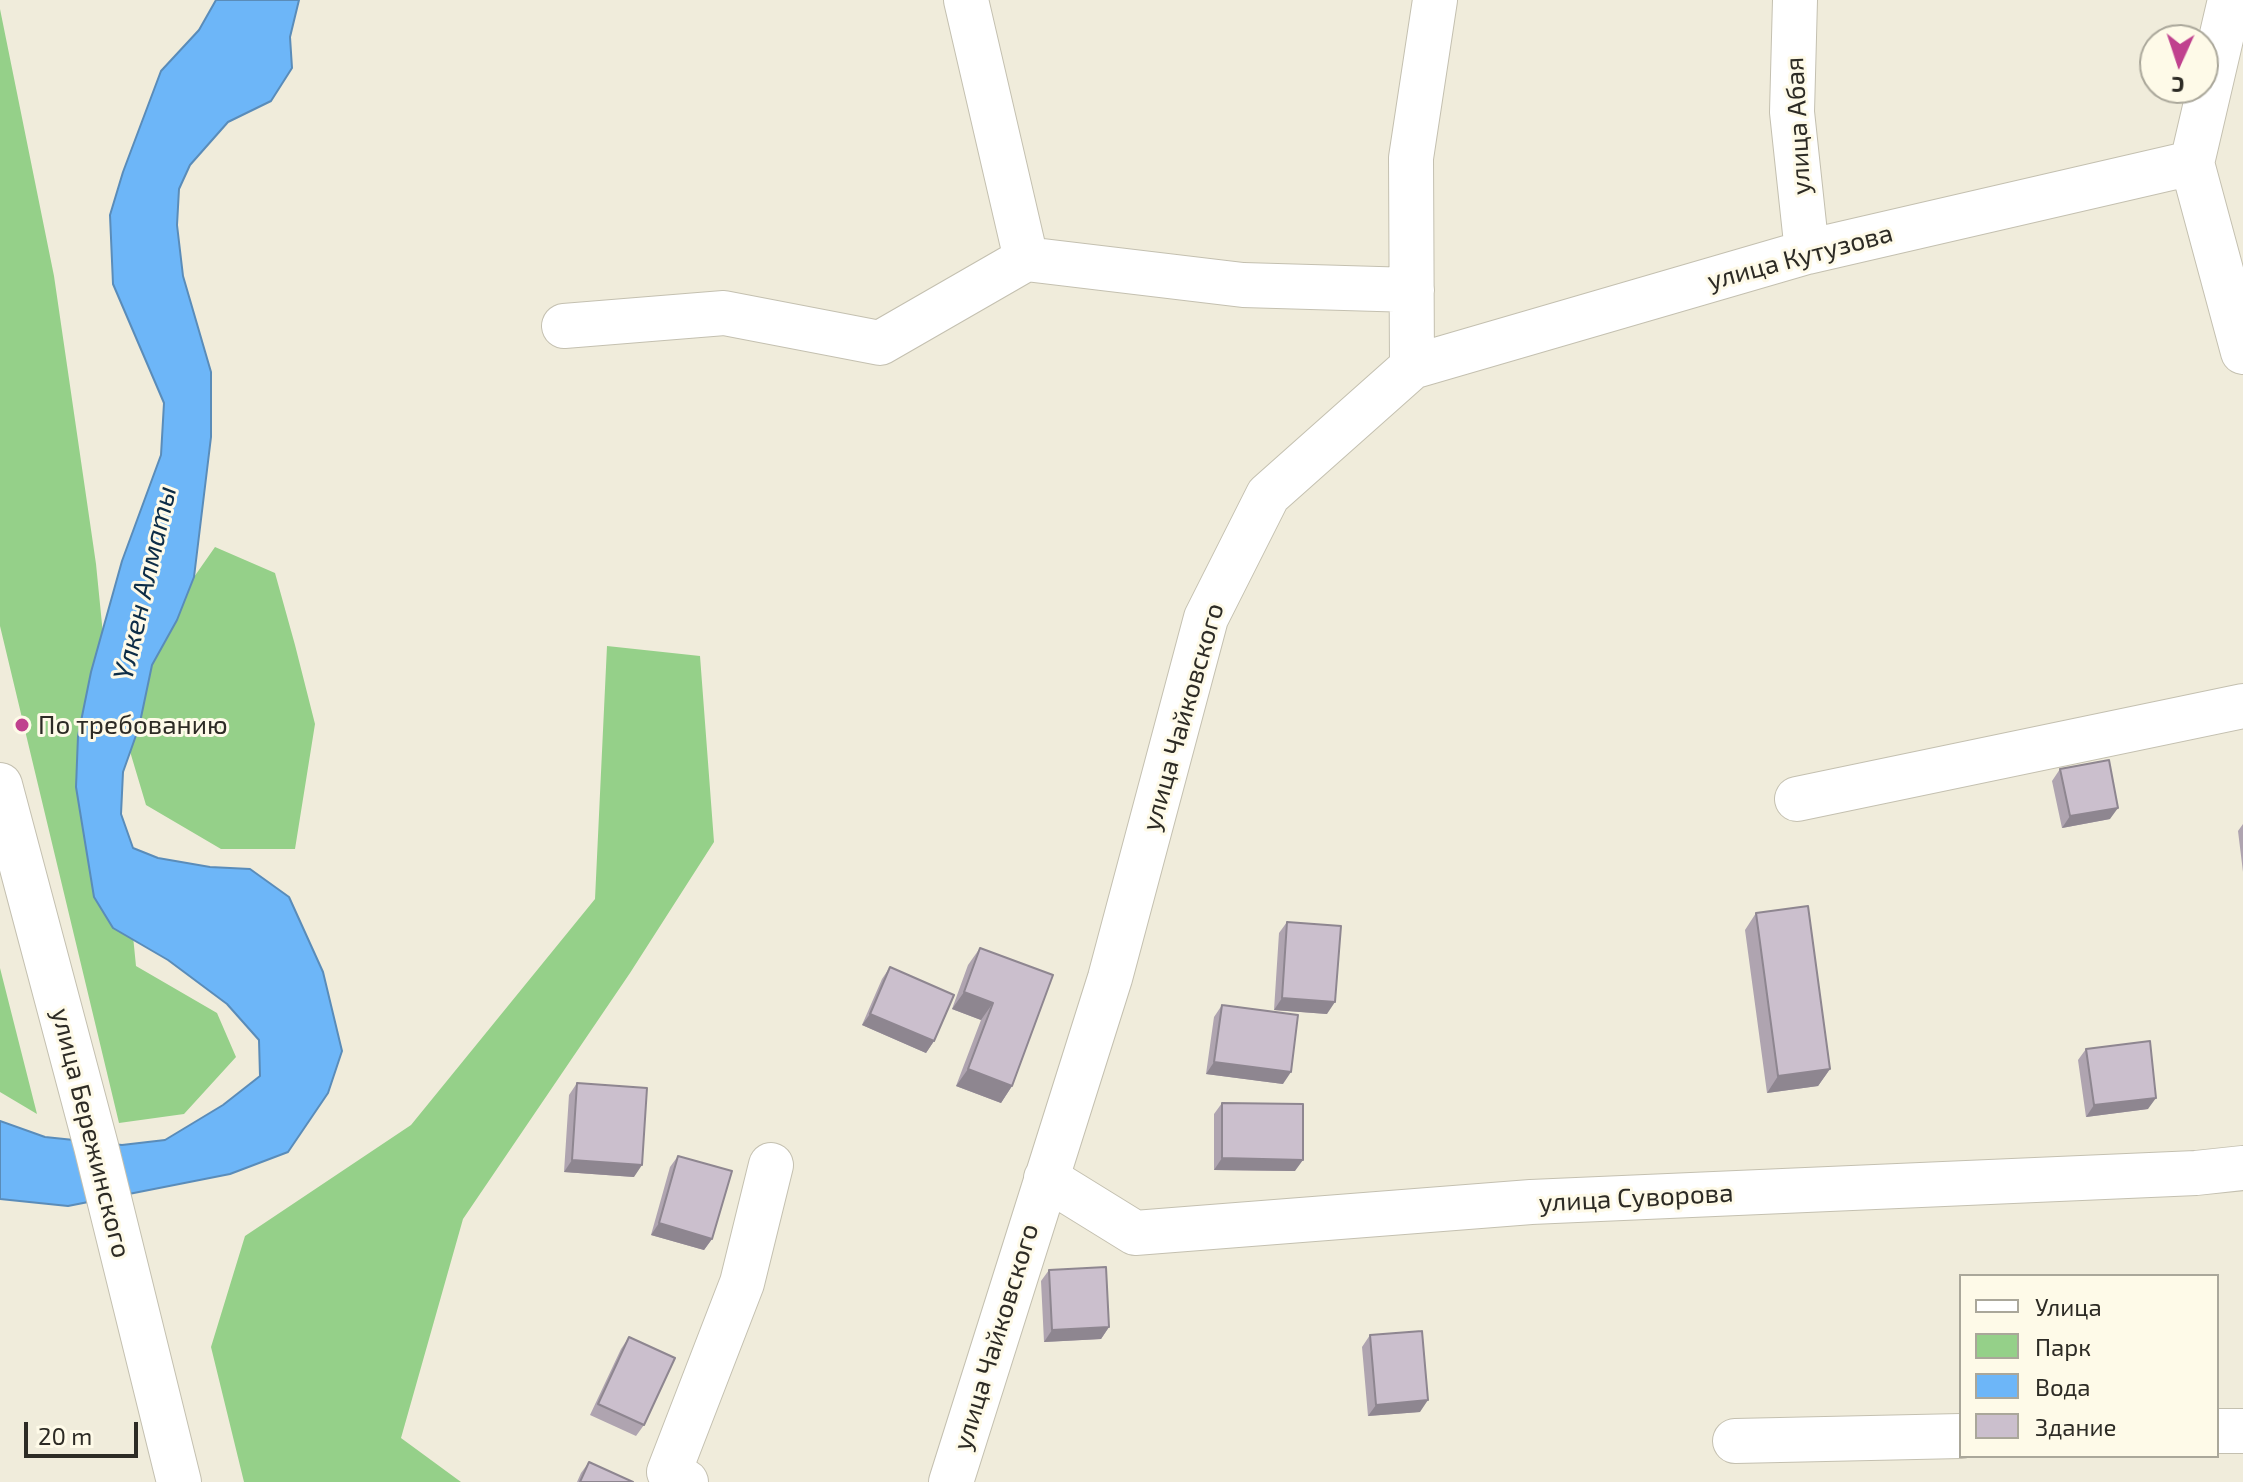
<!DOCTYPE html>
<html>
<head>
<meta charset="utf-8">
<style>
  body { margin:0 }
  #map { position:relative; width:2243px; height:1482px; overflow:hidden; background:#f0ecdb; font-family:"Exo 2",sans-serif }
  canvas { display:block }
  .legend { position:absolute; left:1959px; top:1274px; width:260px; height:184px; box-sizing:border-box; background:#fefae8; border:2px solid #aaa79a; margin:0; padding:10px 14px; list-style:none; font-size:24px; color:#2d2b25 }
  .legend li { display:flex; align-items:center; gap:16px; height:40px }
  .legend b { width:40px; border:2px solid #aaa79a }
  .north { position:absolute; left:2139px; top:24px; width:80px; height:80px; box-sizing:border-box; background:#fefae8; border:2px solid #aaa79a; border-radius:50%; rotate:183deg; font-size:22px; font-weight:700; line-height:32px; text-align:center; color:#2d2b25 }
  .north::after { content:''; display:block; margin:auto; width:28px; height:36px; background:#c0418e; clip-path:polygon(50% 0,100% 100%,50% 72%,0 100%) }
  .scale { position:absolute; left:24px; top:1422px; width:114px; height:36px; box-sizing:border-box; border:4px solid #2d2b25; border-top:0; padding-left:10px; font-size:24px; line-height:28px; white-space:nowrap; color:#2d2b25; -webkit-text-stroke:6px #fefae8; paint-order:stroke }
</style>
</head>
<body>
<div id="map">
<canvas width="2243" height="1482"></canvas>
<ul class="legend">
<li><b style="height:10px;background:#fff"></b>Улица</li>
<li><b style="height:22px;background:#95d089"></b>Парк</li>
<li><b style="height:22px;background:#6db6f8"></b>Вода</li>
<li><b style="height:22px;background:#cbbfcd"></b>Здание</li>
</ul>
<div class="north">С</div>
<div class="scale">20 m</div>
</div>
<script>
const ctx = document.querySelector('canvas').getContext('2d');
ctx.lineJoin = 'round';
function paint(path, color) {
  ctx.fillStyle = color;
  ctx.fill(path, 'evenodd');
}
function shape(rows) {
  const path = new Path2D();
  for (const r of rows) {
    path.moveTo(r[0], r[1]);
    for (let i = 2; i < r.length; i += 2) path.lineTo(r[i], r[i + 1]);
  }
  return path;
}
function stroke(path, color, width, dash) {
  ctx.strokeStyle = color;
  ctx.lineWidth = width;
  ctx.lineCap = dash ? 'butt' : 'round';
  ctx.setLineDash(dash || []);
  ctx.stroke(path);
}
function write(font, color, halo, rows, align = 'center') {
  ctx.font = font + ' "Exo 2",sans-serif';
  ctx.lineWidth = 6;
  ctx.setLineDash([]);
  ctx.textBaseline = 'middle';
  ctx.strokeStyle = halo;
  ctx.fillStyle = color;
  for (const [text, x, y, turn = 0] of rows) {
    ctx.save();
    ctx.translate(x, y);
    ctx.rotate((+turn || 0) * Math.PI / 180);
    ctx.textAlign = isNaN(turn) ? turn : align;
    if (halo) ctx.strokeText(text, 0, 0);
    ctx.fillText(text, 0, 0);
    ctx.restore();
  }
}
paint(shape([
  [0,9,54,276,96,564,136,966,217,1013,236,1057,184,1114,119,1123,0,626],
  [215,547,275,573,295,645,315,724,295,849,221,849,146,805,126,738,159,627],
  [607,646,700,656,714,842,630,973,463,1219,401,1438,461,1482,244,1482,211,1347,245,1236,411,1125,595,899],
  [0,968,37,1114,0,1092]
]), '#95d089');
const water = shape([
  [216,0,299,0,290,37,292,68,271,101,228,122,190,165,179,189,177,225,183,276,211,372,211,437,194,577,177,620,152,665,139,727,123,772,121,814,133,848,158,858,210,867,250,869,289,897,323,972,342,1051,328,1093,288,1152,230,1174,68,1206,0,1199,0,1121,45,1137,122,1145,165,1140,223,1105,260,1076,259,1040,227,1004,168,960,113,928,94,897,76,787,78,736,91,672,122,561,161,455,164,403,113,284,110,215,123,172,161,71,199,30,216,0]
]);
paint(water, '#6db6f8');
stroke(water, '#5a8cb9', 2);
const minor = shape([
  [966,0,1026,259],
  [1795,0,1792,112,1807,252],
  [2230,0,2192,163,2243,352],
  [564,326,724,313,880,343,1026,259,1243,285,1412,290],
  [1412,367,1411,158,1435,0],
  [1797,799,2243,706],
  [1046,1178,1135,1233,1531,1202,2196,1173,2243,1168],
  [2217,1431,2243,1431],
  [1735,1441,1961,1436],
  [686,1482,669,1472,742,1283,771,1165],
  [951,1482,1110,978,1206,618,1268,495,1412,367,1807,252,2192,163]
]);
const major = shape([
  [0,785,96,1146,179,1482]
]);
stroke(minor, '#c4c0b0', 46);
stroke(major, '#c4c0b0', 46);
stroke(minor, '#fff', 44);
stroke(major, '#fff', 44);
paint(shape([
  [2060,769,2110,819,2062,828,2052,781],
  [2243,824,2243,872,2238,831],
  [1756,913,1830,1069,1818,1086,1767,1093,1745,930],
  [1287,922,1327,1014,1274,1010,1279,933],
  [980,948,1012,1086,1001,1103,956,1086,981,1020,952,1009,968,965],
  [890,967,934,1041,926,1053,862,1025,882,979],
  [1222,1005,1283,1084,1206,1074,1214,1017],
  [2086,1049,2148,1109,2086,1117,2078,1060],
  [577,1083,634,1177,564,1172,569,1095],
  [1222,1103,1295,1171,1214,1170,1214,1114],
  [678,1156,712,1239,704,1250,651,1235,670,1167],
  [1049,1270,1109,1327,1101,1339,1044,1342,1041,1281],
  [1370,1335,1420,1412,1368,1416,1362,1347],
  [629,1337,644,1425,636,1436,590,1415,621,1349],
  [589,1462,633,1482,577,1482,581,1473]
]), '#afa4b0');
paint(shape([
  [2118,808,2110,819,2062,828,2070,816],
  [964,992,993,1003,981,1020,952,1009],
  [1282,998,1335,1002,1327,1014,1274,1010],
  [870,1014,934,1041,926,1053,862,1025],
  [1214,1062,1291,1072,1283,1084,1206,1074],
  [968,1069,1012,1086,1001,1103,956,1086],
  [1830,1069,1818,1086,1767,1093,1778,1076],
  [2156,1098,2148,1109,2086,1117,2094,1105],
  [1222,1158,1303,1160,1295,1171,1214,1170],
  [572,1160,642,1165,634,1177,564,1172],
  [659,1223,712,1239,704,1250,651,1235],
  [1109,1327,1101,1339,1044,1342,1052,1330],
  [1428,1400,1420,1412,1368,1416,1376,1405]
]), '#8e8690');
const building = shape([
  [2109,760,2118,808,2070,816,2060,769,2109,760],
  [1808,906,1830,1069,1778,1076,1756,913,1808,906],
  [1287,922,1341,926,1335,1002,1282,998,1287,922],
  [980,948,1053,975,1012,1086,968,1069,993,1003,964,992,980,948],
  [890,967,954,995,934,1041,870,1014,890,967],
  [1222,1005,1298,1015,1291,1072,1214,1062,1222,1005],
  [2150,1041,2156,1098,2094,1105,2086,1049,2150,1041],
  [577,1083,647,1088,642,1165,572,1160,577,1083],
  [1222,1103,1303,1104,1303,1160,1222,1158,1222,1103],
  [678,1156,732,1171,712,1239,659,1223,678,1156],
  [1106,1267,1109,1327,1052,1330,1049,1270,1106,1267],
  [1422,1331,1428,1400,1376,1405,1370,1335,1422,1331],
  [629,1337,675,1358,644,1425,598,1404,629,1337],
  [589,1462,633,1482,580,1482,589,1462]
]);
paint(building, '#cbbfcd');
stroke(building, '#8e8690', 2);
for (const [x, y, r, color] of [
  [22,725,8,"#c0418e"]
]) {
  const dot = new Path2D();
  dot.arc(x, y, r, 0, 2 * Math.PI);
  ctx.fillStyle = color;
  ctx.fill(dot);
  stroke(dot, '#fefae8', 3);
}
write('26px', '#2d2b25', '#fefae8', [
  ["улица Абая",1798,126,-93],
  ["улица Кутузова",1800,257,-15],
  ["улица Чайковского",1183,717,-74],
  ["улица Бережинского",91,1133,76],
  ["улица Суворова",1636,1198,-3],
  ["улица Чайковского",996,1337,-73]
]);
write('26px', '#2d2b25', '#fefae8', [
  ["По требованию",38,725]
], 'left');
write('italic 28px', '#0c2c46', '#fefae8', [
  ["Үлкен Алматы",145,583,-77]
]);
</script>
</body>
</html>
